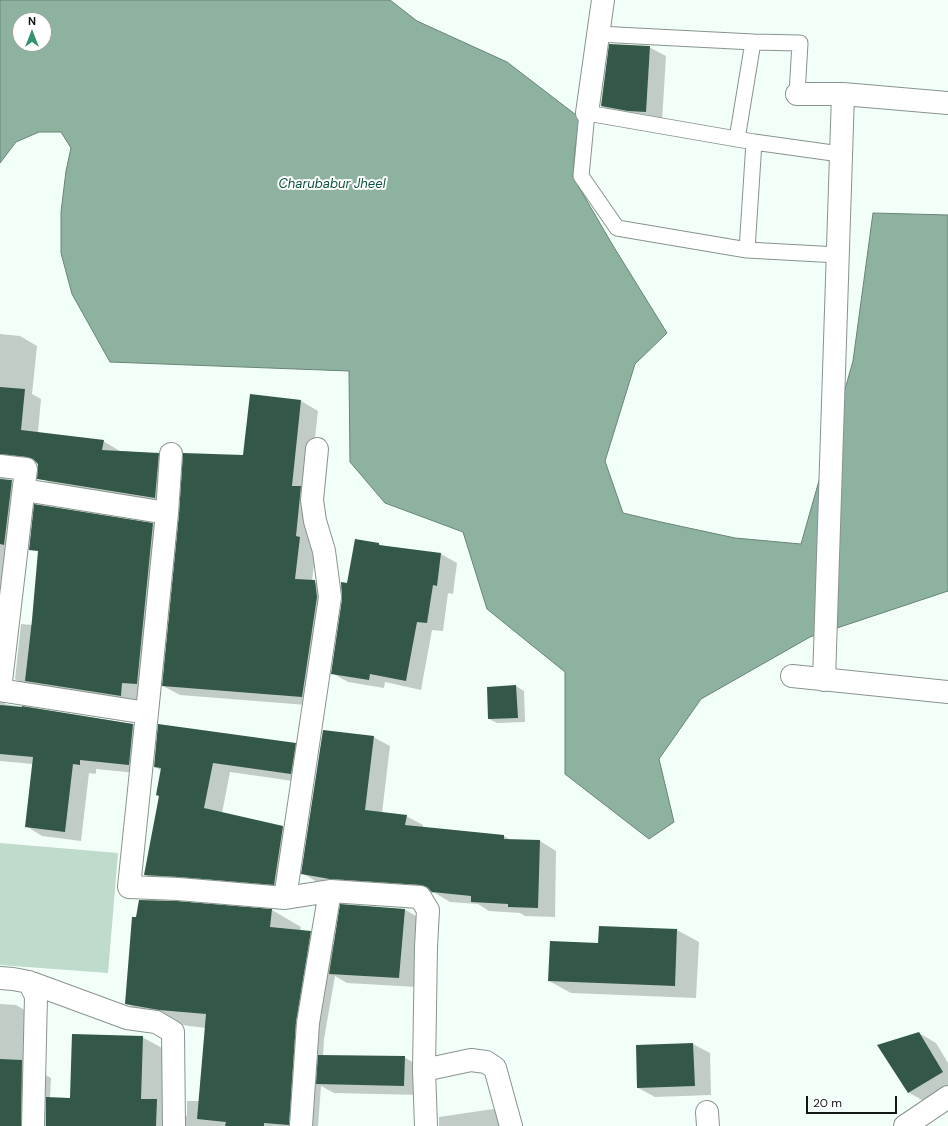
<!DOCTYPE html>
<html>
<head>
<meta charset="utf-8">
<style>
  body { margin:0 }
  #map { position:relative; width:948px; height:1126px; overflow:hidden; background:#f2fff8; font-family:"DM Sans",sans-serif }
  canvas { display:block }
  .north { position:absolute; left:12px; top:12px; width:40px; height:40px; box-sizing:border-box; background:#fff; border:1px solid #a0a1a1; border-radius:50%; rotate:0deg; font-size:11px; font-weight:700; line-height:16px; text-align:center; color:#111513 }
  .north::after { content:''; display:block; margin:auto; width:14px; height:18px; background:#34946d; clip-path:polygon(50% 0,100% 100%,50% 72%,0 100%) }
  .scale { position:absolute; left:806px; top:1096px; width:91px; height:18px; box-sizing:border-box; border:2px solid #111513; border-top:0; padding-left:5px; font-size:12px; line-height:14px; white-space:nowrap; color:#111513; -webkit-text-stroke:3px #fff; paint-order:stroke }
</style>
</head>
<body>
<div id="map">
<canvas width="948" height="1126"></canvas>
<div class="north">N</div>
<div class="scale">20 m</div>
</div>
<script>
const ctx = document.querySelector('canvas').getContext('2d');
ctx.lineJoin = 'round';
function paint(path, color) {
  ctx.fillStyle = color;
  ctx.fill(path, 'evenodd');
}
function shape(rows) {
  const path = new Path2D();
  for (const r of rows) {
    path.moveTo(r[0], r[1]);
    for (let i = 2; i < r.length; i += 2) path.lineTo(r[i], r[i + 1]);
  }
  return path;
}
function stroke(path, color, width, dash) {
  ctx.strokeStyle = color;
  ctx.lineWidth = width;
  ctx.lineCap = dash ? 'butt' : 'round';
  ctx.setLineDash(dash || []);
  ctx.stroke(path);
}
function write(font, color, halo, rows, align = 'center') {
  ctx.font = font + ' "DM Sans",sans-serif';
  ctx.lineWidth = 4;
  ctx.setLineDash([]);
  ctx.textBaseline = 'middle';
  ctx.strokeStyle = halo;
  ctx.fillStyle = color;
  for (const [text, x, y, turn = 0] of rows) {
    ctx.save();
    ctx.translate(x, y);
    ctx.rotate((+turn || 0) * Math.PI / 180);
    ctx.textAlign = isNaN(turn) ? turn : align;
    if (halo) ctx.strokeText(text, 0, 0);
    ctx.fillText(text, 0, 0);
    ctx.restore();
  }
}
paint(shape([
  [0,843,118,853,108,973,0,965]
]), '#bedbcc');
const water = shape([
  [0,0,390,0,417,21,507,62,580,118,575,148,573,177,612,244,667,333,635,364,605,461,623,513,661,522,735,538,801,544,853,361,873,213,948,215,948,591,810,637,701,699,659,759,674,822,649,839,565,774,565,672,487,609,463,532,385,503,350,462,349,371,110,362,72,294,61,253,61,212,66,171,71,148,61,132,39,132,16,142,0,163,0,0],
  [20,20,44,20,44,44,20,44,20,20]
]);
paint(water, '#8db3a0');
stroke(water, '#688476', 1);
paint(shape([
  [649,47,666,56,662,121,618,115,602,106],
  [0,334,20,336,37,346,32,394,41,399,37,442,34,442,30,464,4,475,5,480,25,490,0,623],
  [251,396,301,401,318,411,309,492,316,547,312,581,332,591,319,706,180,695,163,686,244,456],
  [103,441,120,451,158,454,175,464,172,507,62,490,45,480],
  [43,507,153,524,170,534,137,705,32,689,15,679,21,624,32,625],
  [356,540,379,544,383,546,441,554,457,563,453,594,448,593,443,631,432,630,421,690,385,682,384,688,348,682,332,673],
  [0,625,5,704,133,724,150,734,146,774,96,769,96,774,89,773,81,841,42,836,26,826,33,764,0,761],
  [516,686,524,691,525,722,497,723,489,719],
  [373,737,390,746,382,813,406,816,423,825,423,828,504,836,512,841,540,841,556,851,555,917,525,916,520,913,489,911,478,904,450,902,435,893,347,888,319,883,302,873],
  [295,744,312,754,307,783,230,772,222,813,283,827,299,837,291,894,162,884,145,875,160,797,162,771,155,767],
  [177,902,272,910,301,927,300,931,310,932,335,945,404,909,421,919,416,987,347,983,335,976,324,1039,323,1056,404,1057,421,1067,421,1095,334,1093,321,1086,318,1126,0,1126,0,1004,16,1005,45,1022,44,1074,51,1078,50,1098,71,1099,142,1037,171,1053,170,1106,187,1116,187,1101,200,1101,206,1028,189,1026,155,1020,126,1003,136,918],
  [600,927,677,930,699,942,696,998,571,993,549,981,599,944],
  [919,1033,936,1043,948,1063,948,1088,925,1102,908,1092],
  [693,1044,710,1053,711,1095,655,1097,638,1088],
  [493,1109,509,1118,511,1126,439,1126,439,1117]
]), '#0003');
paint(shape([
  [609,44,650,46,646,112,628,111,601,106],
  [0,387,25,389,21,430,104,440,102,450,159,453,155,498,37,479,38,464,33,459,27,457,0,454],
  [250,394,301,400,292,486,301,486,296,536,300,537,295,579,315,580,317,597,302,697,162,686,179,514,183,453,243,455],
  [0,479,12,480,4,545,0,544],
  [34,504,153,523,137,684,122,683,121,696,25,681,32,620,38,551,29,550],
  [355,539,379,543,379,545,441,553,437,586,433,585,427,623,417,622,406,681,370,674,369,680,331,674,342,599,341,582,347,583],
  [516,685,518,718,488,719,487,687],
  [0,705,22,707,22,706,133,724,129,765,80,760,80,765,73,764,65,832,25,827,33,757,0,754],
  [158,724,296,743,291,774,213,763,204,808,283,826,274,885,179,877,144,875,159,796,156,795,161,768,154,767],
  [323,730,374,736,365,810,407,815,405,825,504,835,504,839,540,840,538,908,508,907,508,904,471,902,471,896,432,892,427,887,421,885,330,879,301,874],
  [139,900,177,901,272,909,270,927,311,931,296,1022,289,1125,264,1123,264,1126,225,1126,226,1122,197,1119,206,1014,159,1010,125,1004,132,917,136,917],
  [340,904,405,909,399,978,329,974],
  [599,926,677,929,675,986,548,981,550,941,598,943],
  [919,1032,943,1072,908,1093,877,1045],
  [72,1034,143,1036,141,1099,157,1099,156,1126,46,1126,46,1097,70,1098],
  [693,1043,695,1086,637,1088,636,1045],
  [318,1055,405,1056,404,1086,316,1084],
  [0,1059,22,1060,21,1126,0,1126]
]), '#345847');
const service = shape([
  [598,34,753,42,737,139],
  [753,42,800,43,797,94],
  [754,142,840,154],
  [747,250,617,228,581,176,587,113,754,142,747,250,838,255]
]);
const minor = shape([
  [797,94,843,94,948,103],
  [587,113,603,0],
  [0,466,26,469,0,690],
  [24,490,167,513,147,713],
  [167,513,171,454],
  [792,676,948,692],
  [824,680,843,94],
  [0,690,147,713,129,887,178,889,285,898,330,597,324,551,315,521,312,500,317,449],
  [330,891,420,897,428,910,426,947,424,1070,426,1126],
  [285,898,330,891,308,1023,301,1126],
  [0,978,13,979,29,982,36,996,33,1126],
  [29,982,127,1018,156,1022,173,1032,174,1126],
  [424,1070,471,1060,486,1062,495,1068,511,1126],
  [707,1112,708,1126]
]);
const tertiary = shape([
  [905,1126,948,1097]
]);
stroke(service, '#88938d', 17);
stroke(minor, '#88938d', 24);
stroke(tertiary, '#88938d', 24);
stroke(service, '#fff', 15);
stroke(minor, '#fff', 22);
stroke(tertiary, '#fff', 22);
write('italic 13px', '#0e553b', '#fff', [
  ["Charubabur Jheel",332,185]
]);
</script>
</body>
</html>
